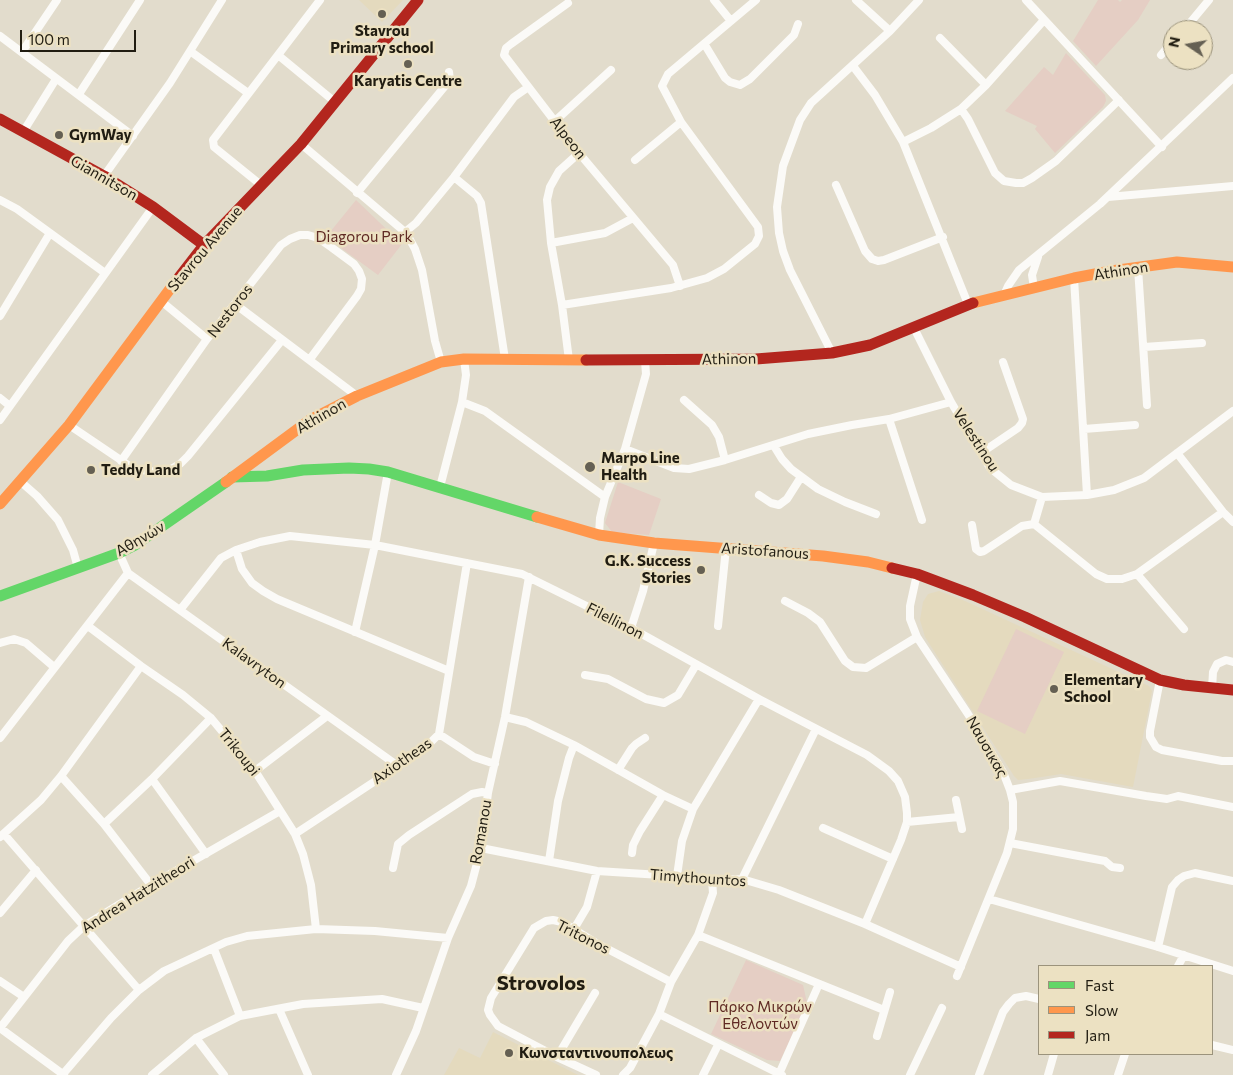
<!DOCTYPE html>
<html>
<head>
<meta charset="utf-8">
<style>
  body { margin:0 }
  #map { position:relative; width:1233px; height:1075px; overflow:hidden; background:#e2dccc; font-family:Commissioner,sans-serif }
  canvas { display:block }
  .legend { position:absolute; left:1038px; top:965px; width:175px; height:90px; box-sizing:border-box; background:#ece1c2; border:1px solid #9b937c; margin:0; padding:6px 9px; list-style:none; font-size:15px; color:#211d12 }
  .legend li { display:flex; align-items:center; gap:10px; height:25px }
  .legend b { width:25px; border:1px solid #9b937c }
  .north { position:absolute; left:1163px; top:20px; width:50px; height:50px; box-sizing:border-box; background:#ece1c2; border:1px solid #9b937c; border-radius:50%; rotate:282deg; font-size:14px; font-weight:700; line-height:20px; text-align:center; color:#211d12 }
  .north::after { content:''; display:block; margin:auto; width:18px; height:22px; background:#656053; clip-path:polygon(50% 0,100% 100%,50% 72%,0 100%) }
  .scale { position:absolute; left:20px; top:30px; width:116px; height:22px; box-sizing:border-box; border:2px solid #211d12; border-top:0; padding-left:6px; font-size:15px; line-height:18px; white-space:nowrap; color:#211d12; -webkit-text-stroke:4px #ece1c2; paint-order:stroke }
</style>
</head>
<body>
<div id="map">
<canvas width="1233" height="1075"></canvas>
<ul class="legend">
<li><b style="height:6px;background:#63d668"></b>Fast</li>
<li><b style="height:6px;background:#ff974d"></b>Slow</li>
<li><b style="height:6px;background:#b3261e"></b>Jam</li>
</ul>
<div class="north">N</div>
<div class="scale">100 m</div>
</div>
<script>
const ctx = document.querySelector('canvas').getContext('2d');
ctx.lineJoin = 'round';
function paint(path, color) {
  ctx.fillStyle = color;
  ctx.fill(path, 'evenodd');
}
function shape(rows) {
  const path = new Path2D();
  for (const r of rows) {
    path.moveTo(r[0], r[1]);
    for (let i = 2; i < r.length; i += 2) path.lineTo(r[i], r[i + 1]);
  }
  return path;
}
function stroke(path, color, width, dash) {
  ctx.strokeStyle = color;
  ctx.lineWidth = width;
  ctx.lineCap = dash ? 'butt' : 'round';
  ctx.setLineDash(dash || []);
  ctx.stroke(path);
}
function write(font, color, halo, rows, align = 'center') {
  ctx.font = font + ' Commissioner,sans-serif';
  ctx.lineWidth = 5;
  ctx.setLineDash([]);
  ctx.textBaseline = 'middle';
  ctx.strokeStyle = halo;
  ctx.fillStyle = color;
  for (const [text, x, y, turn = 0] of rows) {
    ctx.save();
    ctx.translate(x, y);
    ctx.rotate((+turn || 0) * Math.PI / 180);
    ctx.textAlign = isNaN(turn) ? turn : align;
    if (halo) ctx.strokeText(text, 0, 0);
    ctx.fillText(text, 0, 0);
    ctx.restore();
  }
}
paint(shape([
  [359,0,403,0,382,22],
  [939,591,965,601,1149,686,1152,691,1133,787,1061,774,1028,779,1018,780,1014,776,925,637,920,620,923,602,928,594],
  [493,1032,578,1075,444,1075,459,1048,480,1058]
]), '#e4dabe');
paint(shape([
  [1098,0,1118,0,1120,2,1122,0,1150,0,1138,20,1096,66,1073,41],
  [1066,53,1105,95,1106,101,1103,107,1055,153,1035,129,1037,126,1005,111,1044,67,1053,75],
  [356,200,402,244,378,275,326,237],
  [618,482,661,499,649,535,612,532,605,523],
  [1016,629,1064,652,1025,734,977,711],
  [746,960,803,985,807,1003,780,1061,767,1060,711,1034]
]), '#e5cec4');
stroke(shape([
  [714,0,731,21],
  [856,0,890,31],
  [1026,0,1162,147],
  [568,3,511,44,506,48,504,55,579,153,673,265,680,286],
  [1184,30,1209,0],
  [0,36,133,136],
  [940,38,986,85],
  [705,45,725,78,730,82,740,85,750,79,794,35,798,24],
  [190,51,248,93],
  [22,52,57,0],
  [278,55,335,102],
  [1161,55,1173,41],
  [853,66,875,95,903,142,968,304],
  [79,94,140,0],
  [961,109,968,119,995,173,1004,181,1016,183,1023,183,1032,178,1056,161,1119,100],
  [555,121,611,70],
  [23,132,56,79],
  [903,142,931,128,961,109,986,85,1044,20],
  [301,144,405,232,409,238,415,249,422,270,435,341,441,362],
  [635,160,681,122],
  [104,176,170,83,222,0],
  [454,177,477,196,481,203,505,359],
  [261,185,214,147,213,140,320,0],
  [836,185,865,251,872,259,878,261,884,260,943,237],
  [357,193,450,80,449,72],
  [1108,197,1233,186],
  [0,200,17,209,105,273],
  [405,232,416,223,454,177,514,97,527,88],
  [551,243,605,233,633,218],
  [1138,268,1147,405],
  [1074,278,1087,495],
  [1034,288,1032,275,1038,257],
  [1004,295,1008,286,1019,270,1100,204,1233,78],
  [161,301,207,339],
  [235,304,357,396],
  [562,305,671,288,707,278,724,269,755,244,759,236,758,227,681,122,662,86,668,74,756,0],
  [0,316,50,233],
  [914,328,951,402,990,468,1011,485,1042,497,1087,495,1114,490,1144,478,1233,411],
  [1144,347,1202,343],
  [832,353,790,270,783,251,779,233,777,207,783,166,800,120,811,103,890,31,919,0],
  [569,360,562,305,551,243,547,200,550,187,559,171,579,153],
  [0,398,10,406],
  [684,400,712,425,719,437,725,460],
  [462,402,485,411,605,497],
  [889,419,922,520],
  [0,420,153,207],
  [69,425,134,469,157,472,169,470,180,464,188,456,282,340],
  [1084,429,1135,425],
  [774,446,782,459,791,469,818,489,845,502,876,514],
  [625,449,674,468,689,469,725,460,808,434,852,425,889,419,951,402],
  [981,453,1018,428,1022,423,1023,419,1003,362],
  [1177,453,1223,512,1233,522],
  [121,461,207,339,281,245,290,239,300,235,308,235,318,238,331,247,354,264,359,271,362,279,361,289,357,296,310,359],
  [21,482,37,496,58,520,73,550,78,568],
  [440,487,462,402,466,375,464,359],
  [759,495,771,503,779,505,787,499,801,477],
  [1034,524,1042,497],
  [972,525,976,549,980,552,984,551,1022,526,1034,524,1096,574,1107,579,1122,579,1137,574,1223,512],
  [599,535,600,518,605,497,625,449,646,374,645,361],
  [236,550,242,569,252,583,263,591,277,599,449,671],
  [119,553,128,573,398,766],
  [917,574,910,606,910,619,917,637,968,714,1003,772,1010,790,1013,802,1013,829,1007,853,957,976],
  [1137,574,1184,629],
  [785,601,808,613,820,622,845,661,853,667,866,668,917,637],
  [180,610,221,558,236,550,260,542,290,536,375,545,522,574,631,628,759,699,867,755,889,771,898,781,905,797,907,813,907,822,901,840,865,924],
  [88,626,141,666,183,695,211,718,255,771,295,834,303,854,311,885,316,929],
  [718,626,726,548],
  [631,628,643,591,654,543],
  [355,632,375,545,388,472],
  [0,643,14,639,26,643,54,667],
  [585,675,608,679,646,699,664,703,678,695,696,665],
  [1160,680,1150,731,1150,737,1156,747,1162,750,1222,761,1233,761],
  [1212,689,1213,672,1217,664,1226,660,1233,662],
  [505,717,526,722,574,745,663,795,693,809],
  [439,734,474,757,495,764],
  [0,738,128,573],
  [618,770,632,748,636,744,645,738],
  [255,771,327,716],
  [61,776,104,824,151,885],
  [152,779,206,854],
  [1010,790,1060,781,1146,796,1167,799,1178,796,1233,807],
  [956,800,962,829],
  [907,822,959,817],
  [104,824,152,779,211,718],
  [823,828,893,859],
  [4,834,139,990],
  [295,834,398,766,428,745,439,734,467,563],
  [0,837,41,800,61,776,141,666],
  [1010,843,1105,861,1112,867,1120,868],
  [481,848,597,871,677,876,712,880,742,879,779,890,865,924,961,967],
  [632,853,633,845,640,831,663,795],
  [549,861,558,801,569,758,574,745],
  [393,868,398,844,409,835,472,794,482,792,488,793],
  [677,876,682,841,693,809,759,699],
  [742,879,816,729],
  [989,899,1158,947,1233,971],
  [0,913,36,870],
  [574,929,587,907,597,871],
  [698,935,884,1010],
  [1158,947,1172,887,1178,880,1184,876,1195,873,1233,881],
  [214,949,240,1016],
  [1178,966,1184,955],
  [0,981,24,997],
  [279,1009,308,1075],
  [659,1014,782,1075],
  [0,1028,68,941,84,926,151,885,280,811],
  [0,1028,64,1075],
  [877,1036,890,992],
  [196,1038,224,1075],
  [1212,1045,1233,1050],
  [557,1057,595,993],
  [63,1074,111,1018,139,990,164,971,226,942,247,936,316,929,375,931,448,938],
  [779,1074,819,984],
  [152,1075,196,1038,240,1016,303,1004,382,999,423,1008],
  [396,1075,416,1031,448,938,471,886,481,848,488,793,505,717,529,577],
  [596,1075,557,1057,498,1026,490,1015,488,1010,491,998,534,928,546,921,553,920,562,922,596,943,671,982],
  [623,1075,630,1068,659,1014,671,982,698,935,713,893,712,880],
  [703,1075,718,1045],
  [910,1075,942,1008],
  [979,1075,1003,1012,1009,1004,1015,998,1026,996,1039,999],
  [1048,1075,1054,1054],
  [1118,1075,1125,1054]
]), '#fbfaf7', 8);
stroke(shape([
  [232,477,267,476,303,470,349,468,369,469,388,472,537,517],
  [0,596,119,553,135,545,226,482]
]), '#63d668', 11);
stroke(shape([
  [973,303,1074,278,1111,271,1177,262,1233,267],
  [226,482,310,420,357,396,441,362,464,359,586,360],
  [0,504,69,425,173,285],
  [537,517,599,535,654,543,823,556,868,562,892,568]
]), '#ff974d', 11);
stroke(shape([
  [0,119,104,176,153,207,204,245],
  [173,285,204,245,301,144,418,0],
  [586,360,756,359,832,353,870,345,973,303],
  [892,568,917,574,973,595,1025,617,1160,680,1184,685,1233,690]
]), '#b3261e', 11);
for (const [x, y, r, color] of [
  [382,14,5,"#656053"],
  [408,64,5,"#656053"],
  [59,135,5,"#656053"],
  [590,467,6,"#656053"],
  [91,470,5,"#656053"],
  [701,570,5,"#656053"],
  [1054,689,5,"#656053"],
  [509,1053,5,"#656053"]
]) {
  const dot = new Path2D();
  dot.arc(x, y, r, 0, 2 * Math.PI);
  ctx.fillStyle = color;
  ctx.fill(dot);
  stroke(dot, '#ece1c2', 2);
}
write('bold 15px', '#211d12', '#ece1c2', [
  ["Stavrou",382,31,"center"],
  ["Primary school",382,48,"center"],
  ["Karyatis Centre",408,81,"center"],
  ["GymWay",69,135],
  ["Marpo Line",601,458],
  ["Health",601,475],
  ["Teddy Land",101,470],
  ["G.K. Success",691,561,"right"],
  ["Stories",691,578,"right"],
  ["Elementary",1064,680],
  ["School",1064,697],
  ["Κωνσταντινουπολεως",519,1053]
], 'left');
write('15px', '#211d12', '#ece1c2', [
  ["Alpeon",568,138,52],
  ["Giannitson",104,178,30],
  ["Stavrou Avenue",205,249,-50],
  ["Athinon",1121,271,-9],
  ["Nestoros",230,311,-52],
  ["Athinon",729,359,-1],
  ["Athinon",321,416,-30],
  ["Velestinou",976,440,57],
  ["Αθηνών",140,539,-30],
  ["Aristofanous",765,551,4],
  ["Filellinon",615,621,27],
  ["Kalavryton",254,663,36],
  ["Ναυσικας",987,747,60],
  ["Trikoupi",239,752,51],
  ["Axiotheas",402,761,-35],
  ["Romanou",481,832,-80],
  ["Timythountos",698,878,4],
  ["Andrea Hatzitheori",138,895,-32],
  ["Tritonos",583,937,27]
]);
write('15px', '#5f2923', '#ece1c2', [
  ["Diagorou Park",364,237],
  ["Πάρκο Μικρών",760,1007],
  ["Εθελοντών",760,1024]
]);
write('bold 20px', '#211d12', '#ece1c2', [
  ["Strovolos",541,983]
]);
</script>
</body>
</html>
